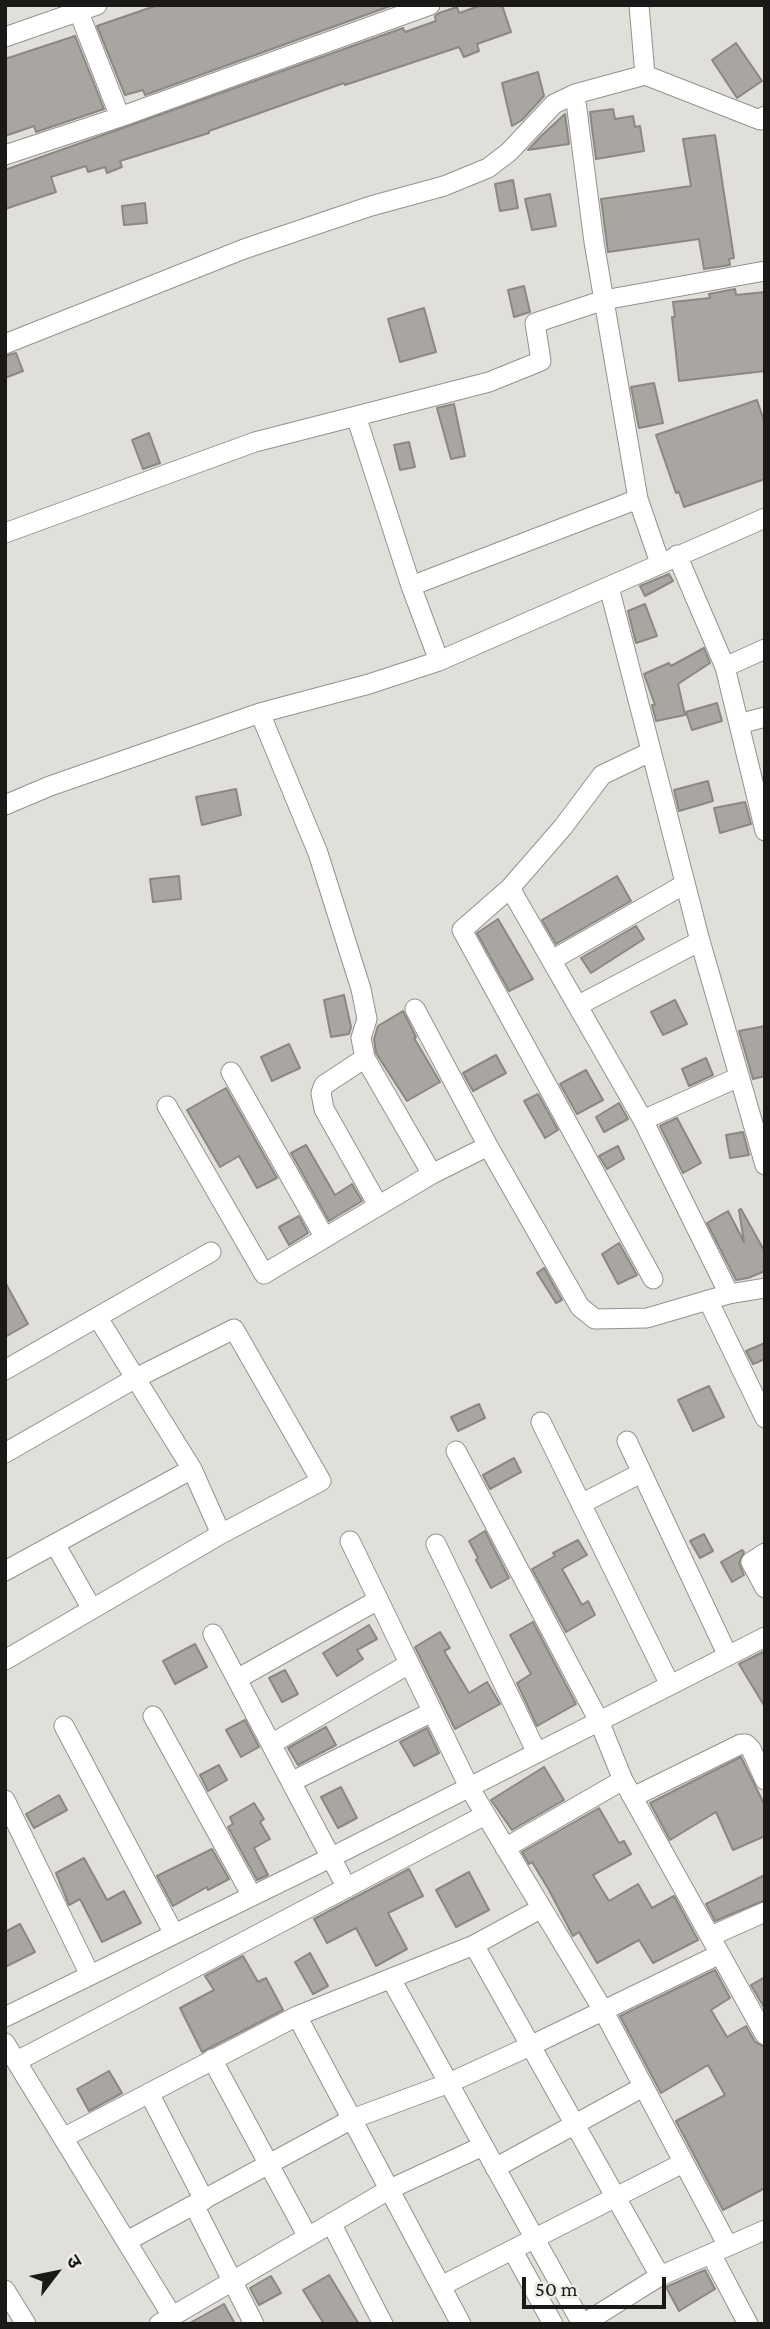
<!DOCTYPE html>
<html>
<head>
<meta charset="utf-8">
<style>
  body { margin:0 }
  #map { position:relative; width:770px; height:2329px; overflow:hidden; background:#e1dfda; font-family:"Crimson Pro","Noto Sans Devanagari",serif }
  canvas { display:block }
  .frame { position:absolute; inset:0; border:7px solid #1a1917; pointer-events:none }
  .north { position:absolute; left:21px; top:2238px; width:70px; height:70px; -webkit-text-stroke:5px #eeece7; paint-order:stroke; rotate:58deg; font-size:19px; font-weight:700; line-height:28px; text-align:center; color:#1a1917 }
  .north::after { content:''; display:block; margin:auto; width:24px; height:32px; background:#1a1917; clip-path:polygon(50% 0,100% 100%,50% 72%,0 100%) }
  .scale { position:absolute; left:522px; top:2277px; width:144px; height:32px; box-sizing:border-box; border:4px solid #1a1917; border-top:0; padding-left:9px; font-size:21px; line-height:24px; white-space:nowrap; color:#1a1917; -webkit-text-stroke:5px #eeece7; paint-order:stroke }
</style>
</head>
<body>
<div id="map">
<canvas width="770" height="2329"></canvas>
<div class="frame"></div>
<div class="north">उ</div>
<div class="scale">50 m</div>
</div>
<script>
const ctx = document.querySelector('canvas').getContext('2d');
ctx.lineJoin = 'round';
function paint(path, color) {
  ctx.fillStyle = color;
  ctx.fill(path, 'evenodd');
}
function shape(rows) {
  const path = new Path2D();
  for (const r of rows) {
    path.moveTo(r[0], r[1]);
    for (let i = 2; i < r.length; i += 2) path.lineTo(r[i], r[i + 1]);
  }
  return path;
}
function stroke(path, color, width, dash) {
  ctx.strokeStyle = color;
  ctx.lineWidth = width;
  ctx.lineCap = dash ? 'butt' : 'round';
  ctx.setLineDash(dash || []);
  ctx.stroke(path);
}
const building = shape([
  [158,5,393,5,145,95,143,90,125,95,97,26,158,5],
  [482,5,502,5,511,32,477,44,479,51,464,57,459,47,345,85,344,83,209,131,209,133,120,161,122,167,107,173,105,167,88,172,86,166,51,177,56,192,5,209,5,170,403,28,405,32,436,21,435,16,439,13,457,7,459,13,482,5],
  [75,36,104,109,36,132,34,126,5,136,5,59,75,36],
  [736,43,762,81,737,98,712,60,736,43],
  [538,72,544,96,522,120,512,126,502,83,538,72],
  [613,109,615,119,633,116,635,127,640,126,644,151,596,159,590,112,613,109],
  [565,114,569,144,528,150,541,136,565,114],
  [715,135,734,258,729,259,730,265,704,269,699,239,608,252,601,199,691,186,683,139,715,135],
  [513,180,518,208,500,211,495,184,513,180],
  [550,194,556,226,532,230,525,199,550,194],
  [145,203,147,223,124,225,122,206,145,203],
  [524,286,530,312,514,317,508,290,524,286],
  [735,289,736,295,765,292,765,371,679,381,672,317,675,317,673,302,710,298,709,294,735,289],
  [424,308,436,352,400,362,388,319,424,308],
  [16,353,23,371,5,378,5,356,16,353],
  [654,383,663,423,639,428,631,387,654,383],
  [757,400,765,424,765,479,684,507,679,492,676,493,656,435,757,400],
  [454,404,465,456,451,459,437,408,454,404],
  [149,433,160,463,143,469,132,440,149,433],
  [409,442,415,467,400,470,394,445,409,442],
  [669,574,673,581,645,596,640,586,669,574],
  [645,604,657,636,636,643,628,611,645,604],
  [704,648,710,663,678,684,685,715,656,721,652,705,655,705,644,674,669,663,671,666,704,648],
  [717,703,722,721,692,730,686,712,717,703],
  [708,781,713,801,679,811,674,790,708,781],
  [236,789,241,815,202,825,196,797,236,789],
  [745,802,751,824,720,833,714,808,745,802],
  [179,876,181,899,153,902,150,879,179,876],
  [617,876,631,901,556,944,542,920,617,876],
  [498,919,533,979,509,991,477,933,498,919],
  [636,926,644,939,591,973,581,958,636,926],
  [344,995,351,1027,349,1034,331,1037,324,1000,344,995],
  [675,1000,687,1024,663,1035,651,1012,675,1000],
  [403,1011,416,1037,414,1038,440,1082,407,1101,376,1053,374,1039,378,1026,403,1011],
  [765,1026,765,1076,753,1079,739,1031,765,1026],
  [289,1044,300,1068,272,1081,261,1057,289,1044],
  [496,1055,506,1073,473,1091,463,1073,496,1055],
  [706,1058,713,1075,689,1086,682,1069,706,1058],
  [586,1070,603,1100,577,1114,560,1084,586,1070],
  [226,1088,277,1178,257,1188,239,1156,220,1167,187,1110,226,1088],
  [538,1094,558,1130,545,1138,524,1101,538,1094],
  [619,1103,628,1119,604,1132,596,1117,619,1103],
  [677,1118,701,1163,683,1173,660,1126,677,1118],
  [743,1132,749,1155,730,1158,726,1135,743,1132],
  [306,1145,335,1195,352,1184,362,1201,329,1221,291,1153,306,1145],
  [618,1146,624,1159,607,1169,599,1156,618,1146],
  [741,1209,765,1252,765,1271,748,1278,736,1280,707,1223,728,1211,744,1242,739,1210,741,1209],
  [299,1216,308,1233,289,1245,279,1227,299,1216],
  [619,1243,637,1275,618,1284,602,1254,619,1243],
  [544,1268,562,1300,556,1303,537,1273,544,1268],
  [5,1282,28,1324,5,1337,5,1282],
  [765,1343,765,1359,753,1364,746,1351,765,1343],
  [709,1386,724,1417,693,1431,678,1400,709,1386],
  [479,1404,485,1418,458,1431,451,1417,479,1404],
  [514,1458,521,1472,490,1489,483,1475,514,1458],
  [485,1531,509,1578,491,1588,476,1560,478,1558,469,1541,485,1531],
  [704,1534,713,1551,700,1558,690,1541,704,1534],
  [578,1540,587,1555,562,1569,582,1605,588,1601,595,1615,566,1632,532,1569,555,1556,553,1553,578,1540],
  [742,1550,744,1552,739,1563,744,1575,732,1582,721,1562,742,1550],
  [533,1622,576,1704,537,1726,517,1683,531,1674,510,1635,533,1622],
  [369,1625,377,1639,357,1650,363,1659,337,1676,323,1653,369,1625],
  [440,1632,450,1648,444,1651,469,1693,487,1682,500,1704,455,1729,415,1647,440,1632],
  [195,1644,207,1667,175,1684,163,1661,195,1644],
  [765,1651,765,1707,739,1664,765,1651],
  [285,1670,298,1694,282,1702,269,1678,285,1670],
  [245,1720,259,1747,241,1757,226,1730,245,1720],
  [326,1727,336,1745,298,1765,288,1748,326,1727],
  [427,1728,439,1753,414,1766,400,1742,427,1728],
  [741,1757,765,1806,765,1836,733,1850,716,1812,670,1840,650,1803,741,1757],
  [219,1765,227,1780,208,1791,200,1775,219,1765],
  [544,1767,564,1800,512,1830,491,1800,544,1767],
  [341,1787,357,1818,338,1828,321,1797,341,1787],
  [59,1795,67,1810,34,1828,26,1814,59,1795],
  [254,1803,264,1819,260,1822,270,1839,254,1848,268,1875,257,1880,228,1827,233,1824,230,1817,254,1803],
  [599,1808,619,1843,624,1841,631,1854,593,1875,609,1901,638,1884,652,1908,674,1896,698,1940,653,1963,639,1940,597,1963,579,1932,573,1936,549,1890,532,1862,529,1864,522,1852,599,1808],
  [212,1849,229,1879,208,1890,207,1887,173,1906,157,1876,212,1849],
  [84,1858,107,1900,124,1891,141,1923,102,1942,80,1899,69,1905,56,1873,84,1858],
  [409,1869,423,1896,388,1913,407,1949,376,1966,356,1928,327,1943,314,1919,409,1869],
  [469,1872,489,1910,456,1927,436,1890,469,1872],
  [765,1875,765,1900,715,1921,706,1904,765,1875],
  [20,1924,35,1952,5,1967,5,1932,20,1924],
  [310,1953,328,1986,313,1994,295,1962,310,1953],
  [243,1956,258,1982,266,1978,283,2010,202,2052,180,2008,214,1990,205,1976,243,1956],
  [715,1970,730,1998,711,2010,727,2037,746,2026,755,2042,765,2047,765,2188,723,2210,676,2121,725,2095,708,2065,661,2093,620,2016,715,1970],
  [765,1977,765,2009,751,1985,765,1977],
  [109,2071,122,2093,89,2111,77,2089,109,2071],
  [705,2270,715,2289,679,2311,666,2287,705,2270],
  [329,2275,359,2324,324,2324,303,2290,329,2275],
  [271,2276,281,2293,259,2305,250,2288,271,2276],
  [224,2304,235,2324,188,2324,224,2304]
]);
paint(building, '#a9a6a1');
stroke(building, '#8b8884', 2);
const minor = shape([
  [76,5,120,117],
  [639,5,645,75],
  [5,37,97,5],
  [575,94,594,242,638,499,660,563],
  [5,155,120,117,430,5],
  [5,344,244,249,371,206,444,186,488,168,509,152,554,104,575,94,645,75,760,120,765,116],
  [356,416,411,586,439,661],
  [5,533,255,442,489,382,541,361,535,323,604,300,765,271],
  [677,555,725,667],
  [411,586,638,499],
  [609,587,700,941,765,1165],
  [765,649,725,667,765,831],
  [260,713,318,853,361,989,367,1019,361,1038,365,1058,432,1174],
  [739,724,765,717],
  [650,752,602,775,563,827,510,888,462,930,653,1279],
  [5,805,50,786,260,713,369,684,439,661,765,518],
  [510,888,643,1120,729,1294,765,1288],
  [552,960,685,884],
  [579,1005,700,941],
  [415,1009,488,1146,580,1307,595,1319,647,1318,729,1294],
  [365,1058,324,1085,321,1093,324,1109,378,1205],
  [231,1072,325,1238],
  [167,1106,264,1274,432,1174,488,1146],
  [643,1120,739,1077],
  [708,1300,765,1418],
  [98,1318,192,1469,221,1534],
  [5,1370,211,1252],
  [541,1422,670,1685],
  [627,1441,728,1656],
  [456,1451,599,1721,623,1780,765,2035],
  [5,1453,134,1379,234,1329,321,1481,221,1534,5,1660],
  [581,1504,641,1473],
  [350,1541,469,1787,603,2010,728,2246],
  [55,1544,92,1609],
  [436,1544,537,1753],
  [765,1553,751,1562,765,1588],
  [5,1571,192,1469],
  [213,1634,347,1888],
  [237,1679,378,1600],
  [153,1716,252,1896],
  [64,1726,174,1934],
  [271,1744,409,1664],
  [291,1782,432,1712],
  [633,1797,741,1744,746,1744,751,1749,765,1780],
  [5,1800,90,1975],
  [505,1848,623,1780],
  [711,1936,765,1912],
  [474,1945,660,2276],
  [391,1979,582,2324],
  [297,2016,461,2324],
  [5,2017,330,1858,765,1637],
  [5,2043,172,2316],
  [212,2059,308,2237],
  [17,2061,485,1815],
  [149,2093,204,2200],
  [63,2138,297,2016,474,1945,542,1908],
  [495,2168,643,2087],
  [194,2205,254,2324],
  [331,2223,383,2324],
  [127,2241,352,2119,449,2083,530,2046,720,1954],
  [513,2251,553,2324],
  [711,2254,748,2324],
  [441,2286,683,2163],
  [5,2290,26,2324],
  [159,2324,390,2189,483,2146],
  [583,2324,660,2276,765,2230]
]);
stroke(minor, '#94928d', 21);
stroke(minor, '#fff', 19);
</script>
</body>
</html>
